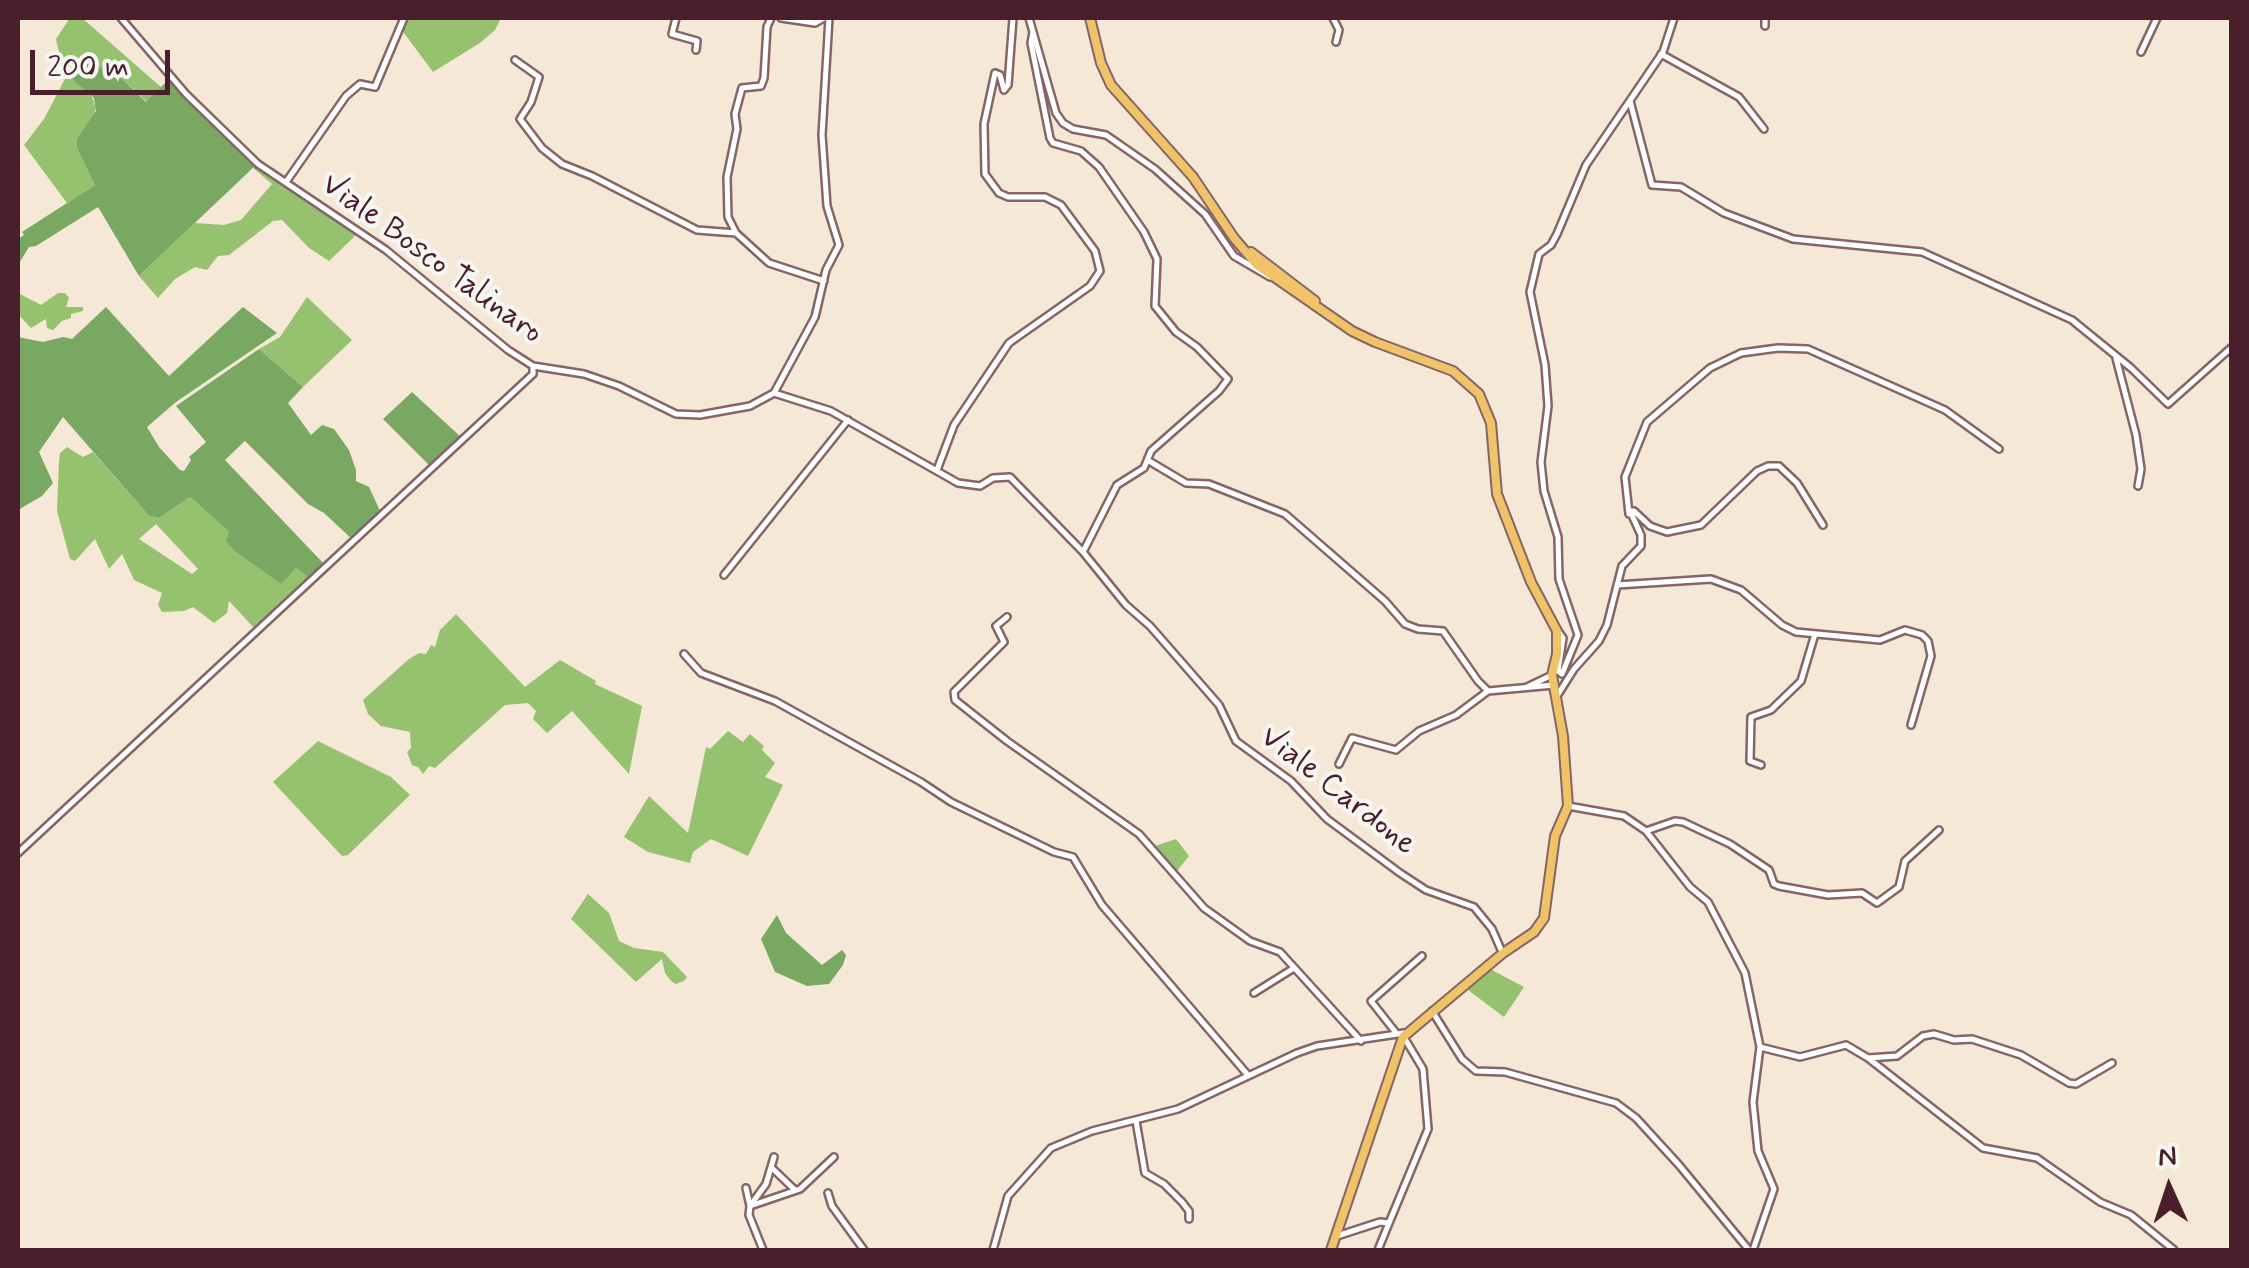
<!DOCTYPE html>
<html>
<head>
<meta charset="utf-8">
<style>
  body { margin:0 }
  #map { position:relative; width:2249px; height:1268px; overflow:hidden; background:#f5e8d6; font-family:Mynerve,sans-serif }
  canvas { display:block }
  .frame { position:absolute; inset:0; border:20px solid #4a1f2b; pointer-events:none }
  .north { position:absolute; left:2119px; top:1138px; width:100px; height:100px; -webkit-text-stroke:8px #f6f6f2; paint-order:stroke; rotate:357deg; font-size:28px; font-weight:700; line-height:40px; text-align:center; color:#4a1f2b }
  .north::after { content:''; display:block; margin:auto; width:35px; height:45px; background:#4a1f2b; clip-path:polygon(50% 0,100% 100%,50% 72%,0 100%) }
  .scale { position:absolute; left:30px; top:50px; width:140px; height:45px; box-sizing:border-box; border:5px solid #4a1f2b; border-top:0; padding-left:12px; font-size:30px; line-height:35px; white-space:nowrap; color:#4a1f2b; -webkit-text-stroke:8px #f6f6f2; paint-order:stroke }
</style>
</head>
<body>
<div id="map">
<canvas width="2249" height="1268"></canvas>
<div class="frame"></div>
<div class="north">N</div>
<div class="scale">200 m</div>
</div>
<script>
const ctx = document.querySelector('canvas').getContext('2d');
ctx.lineJoin = 'round';
function paint(path, color) {
  ctx.fillStyle = color;
  ctx.fill(path, 'evenodd');
}
function shape(rows) {
  const path = new Path2D();
  for (const r of rows) {
    path.moveTo(r[0], r[1]);
    for (let i = 2; i < r.length; i += 2) path.lineTo(r[i], r[i + 1]);
  }
  return path;
}
function stroke(path, color, width, dash) {
  ctx.strokeStyle = color;
  ctx.lineWidth = width;
  ctx.lineCap = dash ? 'butt' : 'round';
  ctx.setLineDash(dash || []);
  ctx.stroke(path);
}
function write(font, color, halo, rows, align = 'center') {
  ctx.font = font + ' Mynerve,sans-serif';
  ctx.lineWidth = 8;
  ctx.setLineDash([]);
  ctx.textBaseline = 'middle';
  ctx.strokeStyle = halo;
  ctx.fillStyle = color;
  for (const [text, x, y, turn = 0] of rows) {
    ctx.save();
    ctx.translate(x, y);
    ctx.rotate((+turn || 0) * Math.PI / 180);
    ctx.textAlign = isNaN(turn) ? turn : align;
    if (halo) ctx.strokeText(text, 0, 0);
    ctx.fillText(text, 0, 0);
    ctx.restore();
  }
}
paint(shape([
  [70,18,82,18,161,87,147,102,119,76,86,60,80,60,63,71,56,39],
  [406,18,460,19,501,18,495,30,480,43,433,72,401,29],
  [67,75,90,92,96,108,93,117,95,185,67,203,24,145,44,119],
  [257,164,356,234,353,238,329,261,309,248,282,220,273,221,229,255,218,256,207,270,195,267,175,279,158,298,139,276,195,223,224,225,241,220,272,184,253,168],
  [18,293,41,305,58,293,65,293,69,298,66,307,83,307,83,311,71,314,71,318,62,321,53,330,47,328,46,319,31,328,18,314],
  [307,297,352,340,303,387,259,349,280,337],
  [67,447,83,457,93,452,149,516,159,518,190,497,229,532,237,553,280,583,296,568,310,579,256,630,229,601,227,613,214,623,193,607,184,611,162,612,158,605,162,593,134,580,122,554,109,569,95,539,75,561,70,559,57,511,59,462,60,453],
  [156,524,198,569,192,574,139,539],
  [456,614,525,687,560,660,596,681,595,684,642,706,629,774,572,711,547,733,533,719,536,711,528,703,505,705,435,768,429,766,423,774,418,767,412,765,407,752,411,748,410,732,381,726,368,714,363,700,409,659,419,653,426,654,431,645,435,647,440,630],
  [728,731,743,742,750,734,764,746,762,750,775,763,765,777,783,785,748,856,711,839,693,852,690,863,648,852,624,837,649,796,688,833,706,747,710,749],
  [318,741,391,777,410,795,348,855,342,856,273,782],
  [1176,839,1189,856,1176,872,1152,847],
  [588,894,609,913,619,941,634,948,663,952,687,977,684,981,676,984,671,981,665,973,662,959,636,982,571,919],
  [1490,969,1524,987,1504,1017,1468,990]
]), '#96c270');
paint(shape([
  [80,60,86,60,119,76,146,102,170,78,257,164,139,276,98,207,36,246,29,247,18,265,18,239,24,235,22,232,95,185,77,147,77,139,96,111,94,98,63,71],
  [106,307,169,376,243,307,277,333,176,402,147,427,159,447,180,470,184,471,191,460,189,457,206,442,176,406,259,349,303,387,288,403,311,435,322,425,334,429,349,450,356,470,356,481,369,487,381,513,353,540,324,513,308,504,245,441,225,460,325,565,310,579,296,568,281,584,237,553,226,541,229,532,190,497,159,518,149,516,63,417,39,452,53,483,42,496,18,510,18,337,43,342,63,337,72,339],
  [412,392,462,438,430,466,383,419],
  [777,915,786,933,822,965,842,950,846,955,843,965,829,984,807,986,775,972,761,939]
]), '#78a862');
const minor = shape([
  [121,18,186,94,258,164,386,250,508,350,533,366,584,374,619,386,676,414,700,415,750,406,774,393],
  [676,18,672,34,697,41,696,50],
  [781,18,815,23,824,18],
  [1029,18,1056,113,1063,123,1073,129,1106,135,1155,169,1205,214,1234,256,1270,277],
  [1333,18,1339,30,1336,42],
  [1765,18,1765,26],
  [1033,32,1031,43,1050,138,1053,143,1081,151,1099,167,1144,232,1157,259,1155,306,1176,332,1197,347,1228,379,1219,391,1151,451,1144,468,1117,485,1083,552],
  [2141,52,2157,18],
  [1661,54,1739,97,1764,129],
  [515,60,539,77,531,102,520,119,542,148,562,164,592,176,697,230,736,233,769,263,824,281],
  [1630,101,1652,185,1681,187,1724,213,1793,239,1922,252,2072,320,2131,368,2168,404,2232,347],
  [286,182,346,96,360,84,375,87,404,18],
  [736,233,728,217,727,177,737,129,735,114,742,88,761,86,764,78,767,27,771,18],
  [2116,358,2136,435,2141,469,2138,486],
  [774,393,831,411,958,483,980,486,993,478,1010,477,1083,552,1126,605,1150,626,1219,705,1236,741,1291,781,1327,819,1400,873,1426,890,1474,907,1492,929,1502,952],
  [774,393,815,317,826,270,839,245,827,206,822,135,829,18],
  [1149,461,1186,483,1209,484,1285,514,1385,601,1405,624,1418,629,1443,631,1478,681,1488,691,1554,685],
  [937,470,954,425,1009,343,1090,286,1100,271,1095,251,1061,205,1045,197,1008,197,999,193,985,174,984,124,995,73,1000,75,1004,90,1008,85,1013,18],
  [1629,514,1625,477,1647,422,1710,368,1741,353,1778,348,1808,349,1945,410,1999,449],
  [724,575,848,420],
  [1617,585,1711,579,1741,590,1782,625,1796,632,1880,640,1905,630,1922,635,1928,641,1931,656,1911,725],
  [1007,617,996,626,1004,642,954,692,955,700,1007,741,1139,834,1204,908,1250,941,1280,952,1361,1041],
  [1558,631,1563,638,1558,671,1562,674,1578,635,1559,579,1558,537,1544,491,1541,462,1548,406,1545,365,1530,292,1539,254,1551,245,1557,234,1586,165,1663,52,1674,18],
  [684,654,701,673,775,701,921,782,951,802,1054,852,1073,857,1102,905,1247,1074],
  [1527,687,1552,675],
  [1557,696,1574,669,1599,641,1607,625,1622,566,1641,546,1641,535,1630,511,1634,511,1650,526,1667,532,1701,525,1757,471,1768,466,1779,466,1797,483,1823,525],
  [1339,764,1352,738,1396,750,1419,731,1456,715,1488,691],
  [1761,765,1750,761,1751,717,1771,710,1801,681,1815,634],
  [1568,806,1624,816,1646,831,1690,887,1708,902,1745,973,1760,1047,1753,1102,1758,1151,1774,1189,1753,1250],
  [1646,831,1675,821,1683,822,1730,844,1769,870,1774,884,1779,886,1828,895,1862,893,1877,903,1899,887,1905,861,1939,830],
  [18,853,533,374,533,366],
  [1254,993,1294,968],
  [1432,1011,1462,1059,1476,1071,1505,1072,1616,1103,1636,1118,1679,1165,1749,1250],
  [1397,1034,1371,1001,1422,956],
  [1760,1047,1800,1057,1846,1045,1868,1058,1983,1148,2037,1158,2100,1202,2131,1215,2174,1250],
  [1868,1058,1897,1056,1923,1036,1934,1034,1954,1040,1972,1039,2021,1055,2069,1083,2076,1084,2112,1063],
  [1136,1121,1145,1173,1164,1184,1182,1202,1189,1211,1189,1219],
  [772,1168,795,1190],
  [746,1188,750,1206,766,1184,774,1157],
  [828,1193,832,1206,864,1250],
  [1337,1236,1380,1222,1389,1223,1428,1129,1423,1069,1405,1039],
  [763,1250,749,1215,750,1206,800,1189,834,1157],
  [993,1250,1008,1196,1051,1148,1092,1131,1178,1109,1297,1053,1317,1046,1404,1033],
  [1378,1250,1389,1223]
]);
const major = shape([
  [1090,18,1101,63,1111,85,1193,177,1234,238,1257,265,1352,331,1375,342,1453,371,1479,394,1491,423,1497,494,1531,582,1557,631,1557,654,1552,675,1563,736,1568,806,1555,836,1544,918,1534,932,1503,953,1403,1037,1331,1250],
  [1251,252,1315,301]
]);
stroke(minor, '#866567', 10);
stroke(major, '#866567', 12);
stroke(minor, '#fff', 5);
stroke(major, '#f1c369', 8);
write('32px', '#4a1f2b', '#f6f6f2', [
  ["Viale Bosco Talinaro",431,260,36],
  ["Viale Cardone",1337,792,38]
]);
</script>
</body>
</html>
